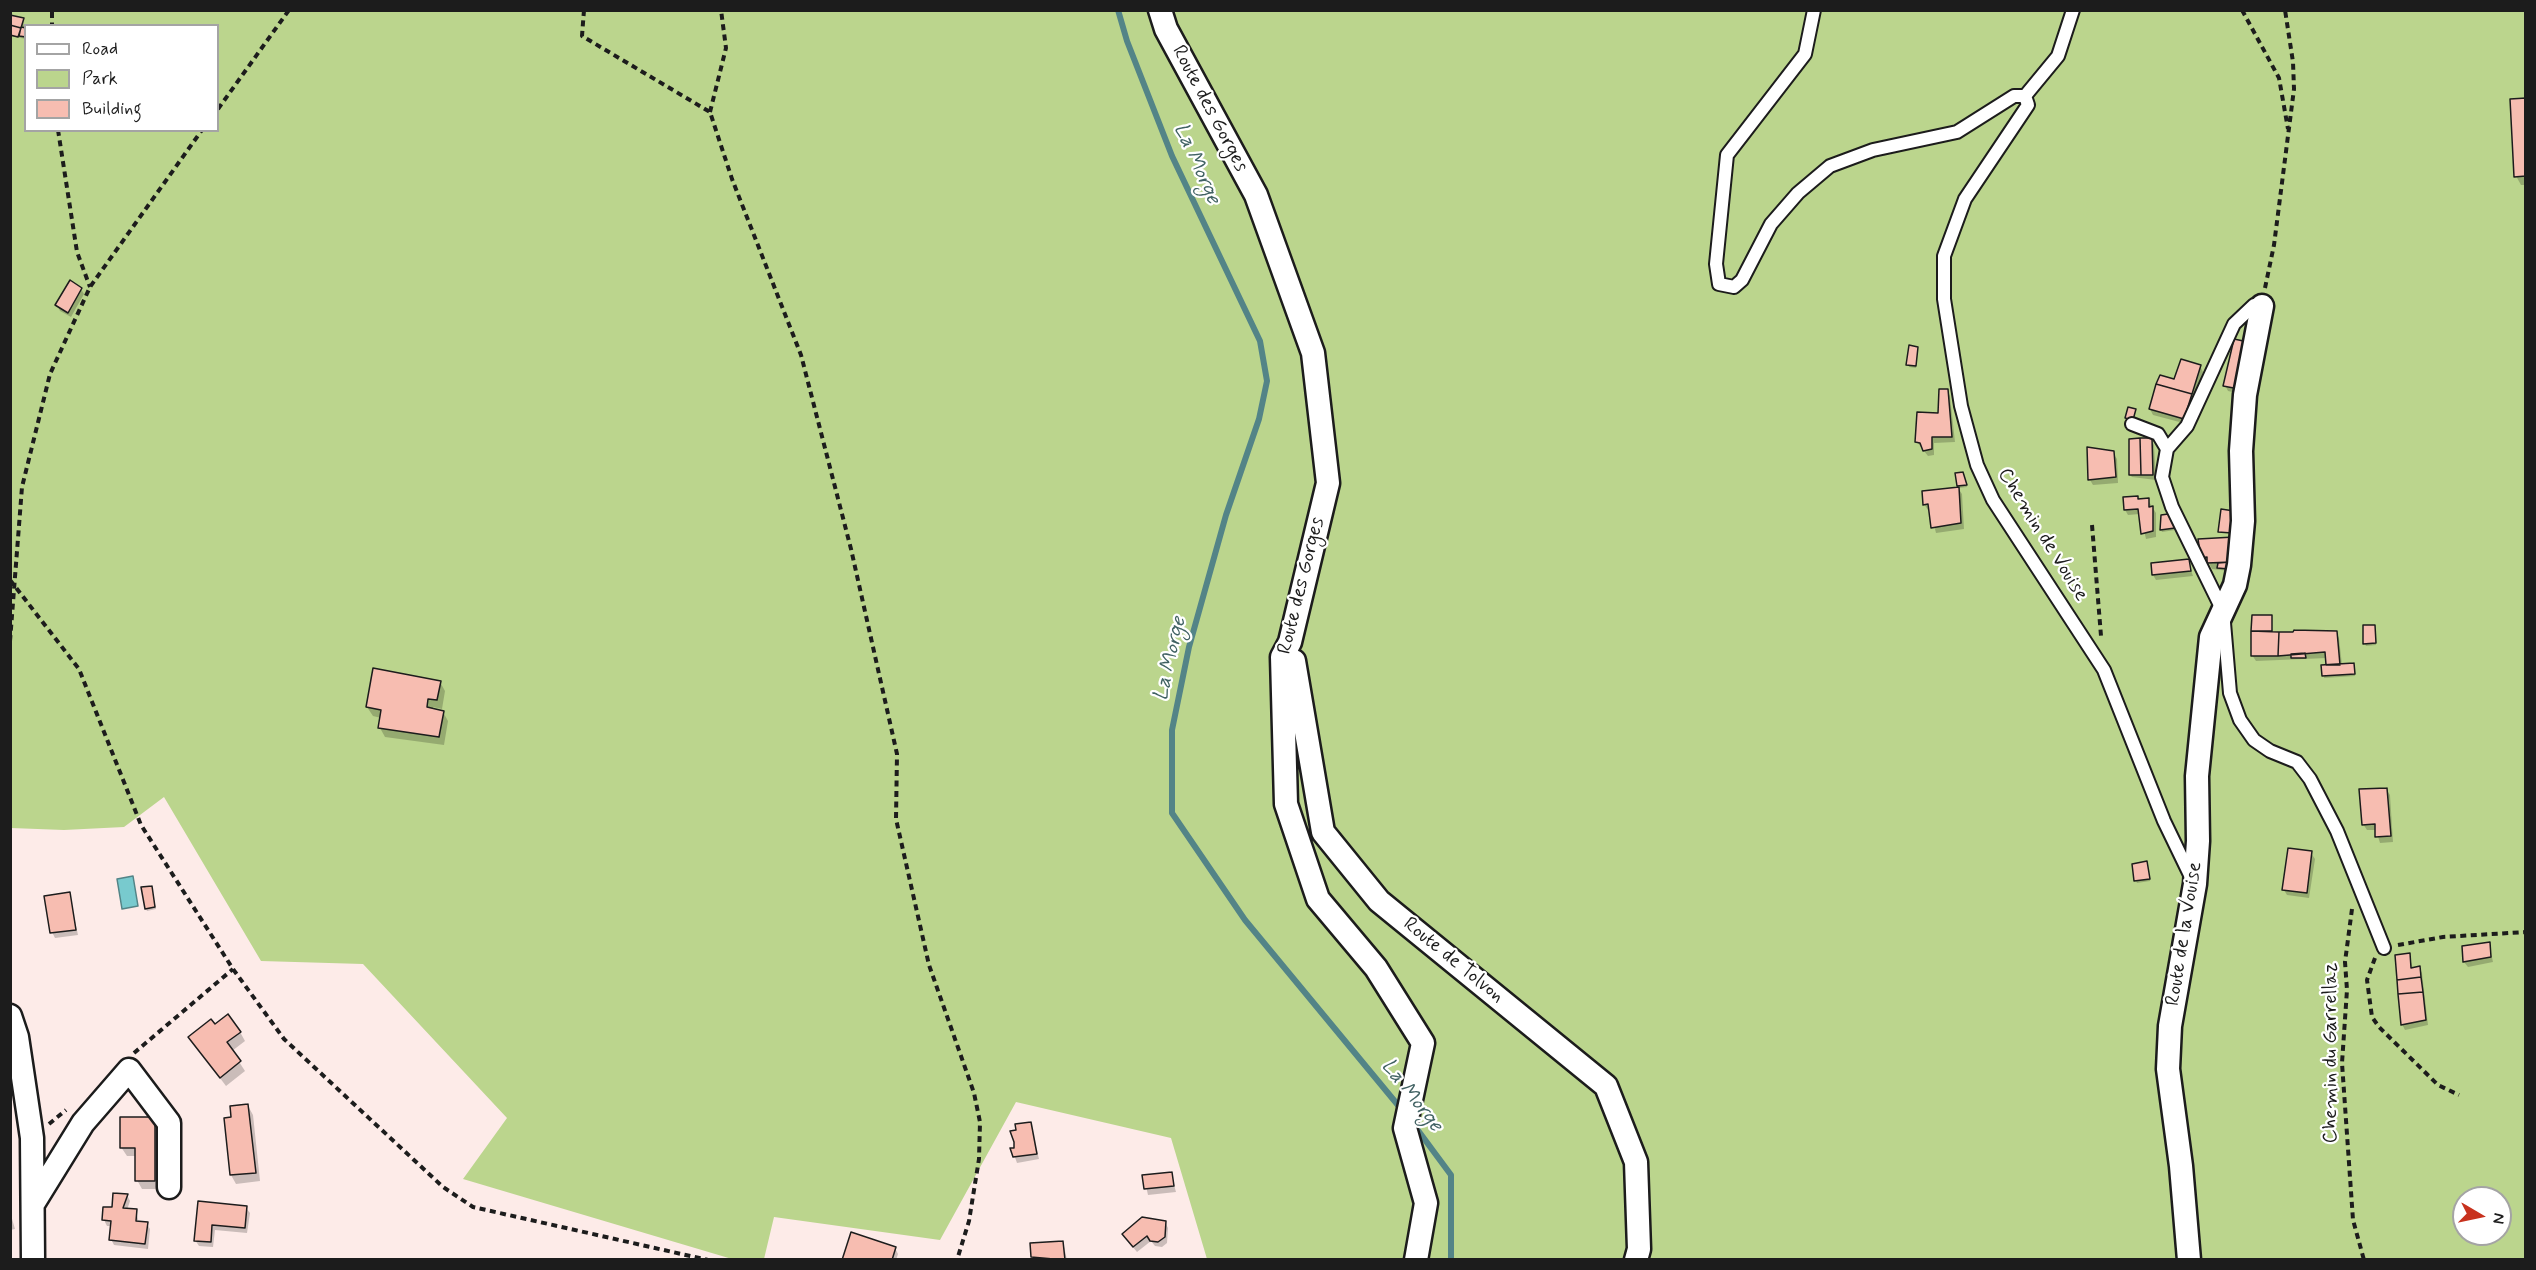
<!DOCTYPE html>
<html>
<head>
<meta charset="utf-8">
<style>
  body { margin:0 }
  #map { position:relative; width:2536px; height:1270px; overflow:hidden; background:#fdebe8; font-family:Mynerve,sans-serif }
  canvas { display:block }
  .frame { position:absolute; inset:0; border:12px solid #1c1c1c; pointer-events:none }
  .legend { position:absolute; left:24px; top:24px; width:195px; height:108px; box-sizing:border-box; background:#fff; border:2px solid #a4a4a4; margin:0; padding:8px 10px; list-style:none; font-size:18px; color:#1c1c1c }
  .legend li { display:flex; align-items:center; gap:12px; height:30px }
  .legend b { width:30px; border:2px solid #a4a4a4 }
  .north { position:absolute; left:2452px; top:1186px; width:60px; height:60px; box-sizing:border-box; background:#fff; border:2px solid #a4a4a4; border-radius:50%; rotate:99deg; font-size:16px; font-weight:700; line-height:24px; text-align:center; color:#1c1c1c }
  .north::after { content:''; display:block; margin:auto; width:21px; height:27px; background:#c8321e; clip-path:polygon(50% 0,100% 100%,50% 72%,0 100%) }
</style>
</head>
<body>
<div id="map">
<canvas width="2536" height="1270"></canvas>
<div class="frame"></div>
<ul class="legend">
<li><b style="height:8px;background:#fff"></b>Road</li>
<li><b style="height:16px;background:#bbd58d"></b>Park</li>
<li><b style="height:16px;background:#f7bdb1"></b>Building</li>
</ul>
<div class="north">N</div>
</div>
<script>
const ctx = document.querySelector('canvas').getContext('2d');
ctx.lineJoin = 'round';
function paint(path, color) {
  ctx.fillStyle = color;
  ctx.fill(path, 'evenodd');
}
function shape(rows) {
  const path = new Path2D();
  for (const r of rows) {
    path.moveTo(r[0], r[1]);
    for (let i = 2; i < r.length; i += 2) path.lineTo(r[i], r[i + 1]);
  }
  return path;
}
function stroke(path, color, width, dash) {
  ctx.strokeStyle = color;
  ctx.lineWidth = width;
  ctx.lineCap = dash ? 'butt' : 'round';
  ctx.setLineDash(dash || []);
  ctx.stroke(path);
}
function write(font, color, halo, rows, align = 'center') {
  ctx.font = font + ' Mynerve,sans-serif';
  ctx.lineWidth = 4.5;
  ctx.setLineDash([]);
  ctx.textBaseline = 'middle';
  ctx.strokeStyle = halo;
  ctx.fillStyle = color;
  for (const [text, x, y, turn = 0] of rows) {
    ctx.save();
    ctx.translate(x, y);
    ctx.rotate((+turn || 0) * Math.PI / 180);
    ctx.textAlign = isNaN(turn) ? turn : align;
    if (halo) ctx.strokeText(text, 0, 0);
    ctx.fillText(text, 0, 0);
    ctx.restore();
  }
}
paint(shape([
  [11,11,2525,11,2525,1259,1207,1259,1171,1138,1016,1102,940,1240,774,1217,764,1259,732,1259,463,1179,507,1118,363,964,261,961,164,797,124,827,64,830,11,828],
  [26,26,218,26,218,130,26,130],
  [2464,1198,2500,1198,2500,1234,2464,1234]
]), '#bbd58d');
const water = shape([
  [133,876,138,906,122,909,117,879,133,876]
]);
paint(water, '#78cace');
stroke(water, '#538487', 1.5);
paint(shape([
  [10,19,23,20,26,39,10,36],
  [2526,100,2526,185,2521,185,2516,176],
  [81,289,84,294,71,317,60,311,57,305],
  [2235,341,2241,394,2228,391,2225,385],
  [1917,348,1916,368,1909,367,1908,364],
  [2200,366,2203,372,2187,424,2153,415,2150,409],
  [1947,390,1950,396,1955,442,1934,443,1934,455,1928,456,1917,442,1939,414],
  [2151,439,2154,445,2156,480,2132,477,2130,475],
  [2113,453,2117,459,2118,483,2093,485,2090,480],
  [1963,473,1967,487,1959,488,1958,486],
  [1958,488,1962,494,1964,529,1936,533,1930,509,1928,510,1924,504],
  [2148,500,2156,513,2156,537,2146,539,2140,514,2128,515,2125,510],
  [2167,515,2175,530,2162,532,2161,530],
  [2233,538,2229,571,2212,569,2209,563,2205,563,2202,558],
  [2188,561,2193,576,2156,580,2153,575],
  [2271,616,2272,633,2336,632,2339,638,2342,665,2353,664,2355,676,2324,678,2327,658,2256,661,2252,655,2252,631],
  [2374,626,2376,645,2366,646,2365,644],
  [440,682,445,691,442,709,433,707,433,710,443,712,448,721,444,745,385,737,380,728,381,718,373,716,367,707],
  [2386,789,2390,795,2393,842,2380,843,2376,830,2367,830,2363,824],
  [2311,853,2315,859,2309,898,2287,895,2284,890],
  [2148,865,2150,881,2137,883,2136,881],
  [152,890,156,909,147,911,146,909],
  [69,893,78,935,55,938,52,932],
  [2489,944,2493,962,2468,967,2464,962],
  [2409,955,2413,969,2419,967,2422,973,2428,1025,2405,1030,2402,1024],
  [215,1026,240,1032,245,1041,232,1051,245,1071,226,1086,190,1038],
  [248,1106,253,1115,260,1181,236,1184,231,1175,233,1119],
  [154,1118,159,1127,160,1189,142,1189,137,1180,137,1156,127,1156,121,1147],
  [1030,1123,1039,1159,1017,1163,1012,1149,1015,1149],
  [1171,1174,1176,1192,1148,1195,1144,1177],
  [127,1195,130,1201,127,1210,136,1211,139,1223,147,1224,150,1229,148,1249,114,1245,111,1239,112,1226,107,1226,104,1220],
  [199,1203,246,1208,250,1213,247,1233,215,1230,213,1247,199,1246,195,1240],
  [10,1212,15,1229,10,1230],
  [1165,1222,1168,1228,1167,1243,1162,1247,1155,1246,1151,1241,1137,1252,1127,1240],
  [1063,1242,1067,1260,1034,1260,1033,1257],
  [895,1248,898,1254,896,1260,844,1260]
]), '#0003');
stroke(shape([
  [1118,10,1127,41,1172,156,1260,341,1267,381,1259,419,1226,515,1189,647,1172,730,1172,813,1245,920,1402,1110],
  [1414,1125,1451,1175,1451,1260]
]), '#538487', 6);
const building = shape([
  [10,15,24,18,21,28,10,25,10,15],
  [10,25,21,28,18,37,10,35,10,25],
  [21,27,26,28,26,37,19,36,21,27],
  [2526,98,2526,176,2514,177,2510,99,2526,98],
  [70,280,82,288,68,313,55,305,70,280],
  [2234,339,2248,342,2239,389,2223,386,2234,339],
  [1909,345,1918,347,1916,366,1906,365,1909,345],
  [2181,359,2201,365,2192,394,2156,384,2160,375,2174,379,2181,359],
  [2156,384,2192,394,2184,419,2149,409,2156,384],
  [1939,389,1948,389,1952,437,1932,437,1932,449,1923,451,1920,443,1915,442,1917,412,1938,413,1939,389],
  [2128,407,2136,409,2133,420,2125,418,2128,407],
  [2140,438,2152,438,2153,475,2141,475,2140,438],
  [2140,438,2141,475,2129,475,2129,439,2140,438],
  [2087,447,2114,451,2116,477,2088,480,2087,447],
  [1963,472,1967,485,1957,486,1955,473,1963,472],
  [1959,487,1961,523,1931,528,1928,504,1923,505,1922,491,1959,487],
  [2138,496,2138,499,2149,498,2149,507,2153,506,2153,531,2141,534,2138,509,2124,510,2123,497,2138,496],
  [2221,509,2234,511,2232,533,2218,532,2221,509],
  [2168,514,2175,528,2160,530,2161,515,2168,514],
  [2234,537,2231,562,2207,563,2207,557,2201,558,2198,539,2234,537],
  [2189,559,2191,571,2152,575,2151,563,2189,559],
  [2231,562,2229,569,2217,568,2218,563,2231,562],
  [2252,615,2272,615,2272,631,2251,631,2252,615],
  [2363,625,2375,625,2376,643,2363,644,2363,625],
  [2294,630,2337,631,2340,665,2326,665,2325,652,2278,656,2279,632,2293,632,2294,630],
  [2251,631,2279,632,2278,656,2251,656,2251,631],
  [2305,653,2306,658,2291,658,2291,654,2305,653],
  [2354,663,2355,674,2322,676,2321,665,2354,663],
  [373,668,441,681,437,700,428,699,427,707,444,711,439,737,378,728,381,710,366,707,373,668],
  [2387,788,2391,836,2375,837,2375,824,2362,825,2359,789,2387,788],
  [2288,848,2312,851,2307,893,2282,890,2288,848],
  [2147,861,2150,879,2134,881,2132,864,2147,861],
  [152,886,155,907,145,909,141,887,152,886],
  [70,892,76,930,50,933,44,896,70,892],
  [2490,942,2491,957,2463,962,2462,946,2490,942],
  [2410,953,2411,968,2420,966,2421,977,2397,980,2395,955,2410,953],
  [2421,977,2423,992,2398,994,2397,980,2421,977],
  [2423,992,2426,1020,2401,1025,2398,994,2423,992],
  [228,1014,241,1032,227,1042,241,1061,220,1078,188,1037,211,1019,215,1024,228,1014],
  [248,1104,256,1173,230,1175,224,1118,231,1117,230,1106,248,1104],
  [120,1117,155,1117,155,1181,135,1181,135,1148,120,1148,120,1117],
  [1031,1122,1037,1154,1013,1157,1010,1148,1014,1148,1014,1142,1010,1131,1016,1130,1015,1124,1031,1122],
  [1172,1172,1174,1186,1144,1189,1142,1175,1172,1172],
  [113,1193,128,1194,123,1208,137,1209,136,1221,148,1222,145,1244,109,1240,111,1221,102,1220,103,1207,112,1207,113,1193],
  [198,1201,247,1206,245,1228,212,1225,211,1242,194,1241,198,1201],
  [1142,1217,1166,1221,1165,1237,1158,1242,1150,1241,1147,1236,1133,1247,1122,1234,1142,1217],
  [851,1232,896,1247,892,1260,842,1260,851,1232],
  [1063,1241,1065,1260,1031,1257,1030,1243,1063,1241]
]);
paint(building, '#f7bdb1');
stroke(building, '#1c1c1c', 1.5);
const lane = shape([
  [1814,10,1805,54,1727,155,1716,264,1719,284,1734,287,1742,280,1771,224,1798,193,1830,166,1873,150,1957,132,2014,96,2025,96,2028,105,1965,199,1944,256,1944,299,1961,406,1977,465,1993,500,2104,670,2164,821,2192,879],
  [2025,96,2058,56,2073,10],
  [2132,424,2158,434,2167,449,2162,477,2172,507,2223,611,2230,693,2240,720,2254,740,2270,751,2297,762,2310,779,2337,831,2384,948],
  [2167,449,2187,426,2234,324,2254,305,2262,306]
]);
const street = shape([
  [1160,10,1166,29,1256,195,1313,353,1328,483,1290,642,1282,657,1286,804,1318,899,1376,968,1423,1043,1405,1128,1426,1203,1416,1260],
  [1294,661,1323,832,1379,901,1606,1086,1636,1162,1639,1249,1636,1260],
  [10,1016,17,1037,32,1138,33,1260],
  [33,1204,83,1123,129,1070,169,1123,169,1187],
  [2189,1260,2181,1166,2168,1069,2170,1026,2195,884,2198,841,2197,776,2211,637,2235,585,2239,565,2243,521,2241,451,2245,395,2262,306]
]);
stroke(lane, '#1c1c1c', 16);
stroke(street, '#1c1c1c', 27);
stroke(shape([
  [584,10,582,36,710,112,732,179,801,355,851,549,897,754,896,819,929,965,974,1093,980,1122,979,1159,969,1221,957,1260],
  [2242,10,2279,78,2288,129],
  [52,12,52,26],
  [218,109,289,10],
  [710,112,726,48,721,10],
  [58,130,77,252,90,287],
  [2265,288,2274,245,2294,89,2293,62,2285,10],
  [2092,525,2101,636],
  [10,580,79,669,141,825,233,969,284,1039,443,1187,473,1207,708,1260],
  [10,641,22,487,50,374,90,287,202,130],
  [2352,909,2345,962,2347,990,2342,1063,2353,1220,2364,1260],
  [2398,945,2443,937,2526,932],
  [2375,958,2367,980,2372,1017,2379,1027,2438,1085,2459,1095],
  [134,1053,233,969],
  [49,1124,66,1110]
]), '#1c1c1c', 4, [6, 4.5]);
stroke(lane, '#fff', 12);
stroke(street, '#fff', 22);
write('20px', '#1c1c1c', '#fff', [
  ["Route des Gorges",1209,109,62],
  ["Chemin de Vouise",2042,535,58],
  ["Route des Gorges",1302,586,-76],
  ["Route de la Vouise",2185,934,-81],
  ["Route de Tolvon",1453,961,39],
  ["Chemin du Garrellaz",2332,1053,-90]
]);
write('italic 21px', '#416263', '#fff', [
  ["La Morge",1196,164,66],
  ["La Morge",1171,659,-77],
  ["La Morge",1411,1096,52]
]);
</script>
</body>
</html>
